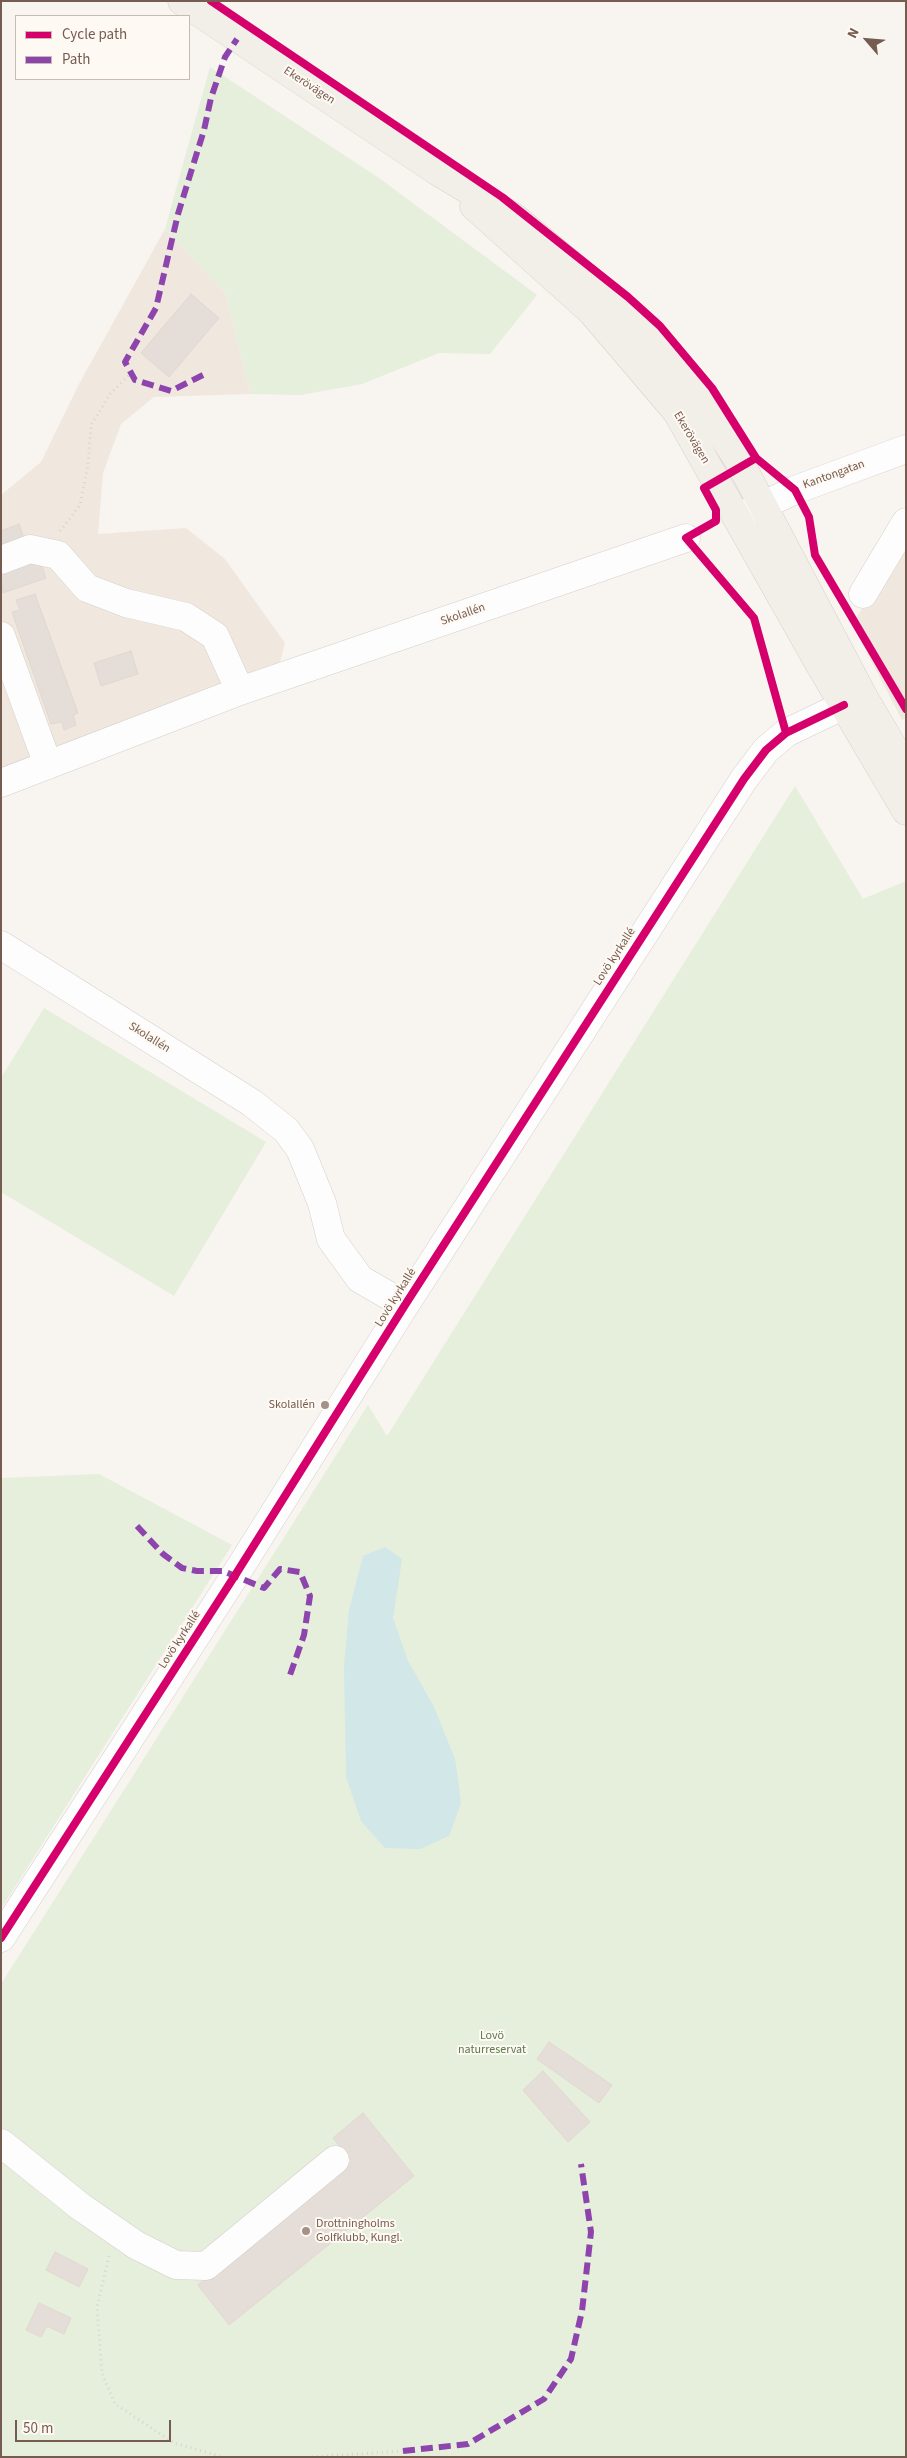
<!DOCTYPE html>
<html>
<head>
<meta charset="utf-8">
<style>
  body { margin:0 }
  #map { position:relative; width:907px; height:2458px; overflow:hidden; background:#f8f4f0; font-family:"Source Sans 3",sans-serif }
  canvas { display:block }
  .frame { position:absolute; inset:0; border:2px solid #765c50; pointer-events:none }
  .legend { position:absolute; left:15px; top:15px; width:175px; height:65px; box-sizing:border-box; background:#fef9f3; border:1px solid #c8bab2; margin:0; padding:6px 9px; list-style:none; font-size:15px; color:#765c50 }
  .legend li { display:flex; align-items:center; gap:10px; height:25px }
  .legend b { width:25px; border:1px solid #c8bab2 }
  .north { position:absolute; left:842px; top:15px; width:50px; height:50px; -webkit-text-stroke:4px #fef9f3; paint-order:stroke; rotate:297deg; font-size:14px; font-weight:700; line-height:20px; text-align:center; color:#765c50 }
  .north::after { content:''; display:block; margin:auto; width:18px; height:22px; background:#765c50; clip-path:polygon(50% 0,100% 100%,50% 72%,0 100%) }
  .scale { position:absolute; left:15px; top:2420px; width:156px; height:22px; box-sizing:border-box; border:2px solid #765c50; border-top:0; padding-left:6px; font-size:15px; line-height:18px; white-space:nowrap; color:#765c50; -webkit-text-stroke:4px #fef9f3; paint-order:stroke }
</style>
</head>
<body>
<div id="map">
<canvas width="907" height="2458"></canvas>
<div class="frame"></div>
<ul class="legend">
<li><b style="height:6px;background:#d6006c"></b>Cycle path</li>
<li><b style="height:6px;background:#8e44ad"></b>Path</li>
</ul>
<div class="north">N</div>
<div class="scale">50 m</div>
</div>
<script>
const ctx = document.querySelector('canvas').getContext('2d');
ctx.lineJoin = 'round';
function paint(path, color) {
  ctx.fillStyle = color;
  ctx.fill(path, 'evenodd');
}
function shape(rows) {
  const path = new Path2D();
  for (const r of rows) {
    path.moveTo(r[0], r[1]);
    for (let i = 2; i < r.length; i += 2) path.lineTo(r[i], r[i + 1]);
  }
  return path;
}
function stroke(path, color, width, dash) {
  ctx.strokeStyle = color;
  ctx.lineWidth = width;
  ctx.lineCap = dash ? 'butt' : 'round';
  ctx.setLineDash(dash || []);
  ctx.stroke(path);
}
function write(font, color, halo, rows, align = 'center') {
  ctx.font = font + ' "Source Sans 3",sans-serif';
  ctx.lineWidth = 4;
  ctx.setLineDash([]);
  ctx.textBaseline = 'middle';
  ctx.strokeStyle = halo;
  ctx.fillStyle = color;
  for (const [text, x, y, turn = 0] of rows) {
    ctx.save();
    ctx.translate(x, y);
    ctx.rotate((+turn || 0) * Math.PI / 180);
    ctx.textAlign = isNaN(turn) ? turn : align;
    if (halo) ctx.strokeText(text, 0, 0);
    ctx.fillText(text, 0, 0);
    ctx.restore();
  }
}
paint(shape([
  [165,229,225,293,251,394,154,397,121,424,103,473,98,534,186,528,225,559,285,643,272,693,1,798,1,495,41,462,79,384],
  [906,542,906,718,902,720,852,624]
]), '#f0e7de');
paint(shape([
  [210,67,379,178,537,295,490,354,439,353,362,384,300,395,251,394,225,293,165,229],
  [795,786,863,899,906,881,906,2457,1,2457,1,1984,368,1405,387,1436],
  [44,1008,266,1142,174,1296,1,1192,1,1078],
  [99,1474,232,1545,1,1909,1,1478]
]), '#e6eedc');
paint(shape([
  [385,1547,402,1559,393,1618,408,1661,434,1707,455,1759,457,1772,461,1803,449,1836,420,1849,385,1848,361,1821,346,1777,344,1666,349,1610,363,1556]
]), '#d2e7e8');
const building = shape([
  [191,294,219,318,169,377,141,353,191,294],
  [19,524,25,541,1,550,1,531,19,524],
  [40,560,46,578,3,593,1,574,40,560],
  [35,594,78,713,73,715,76,725,64,730,62,722,51,724,12,612,20,610,16,600,35,594],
  [131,651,138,674,101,686,94,663,131,651],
  [549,2042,612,2085,599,2103,537,2059,549,2042],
  [543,2071,590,2122,568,2142,523,2090,543,2071],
  [363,2113,414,2176,229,2325,198,2285,352,2161,333,2138,363,2113],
  [55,2252,88,2269,79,2287,46,2270,55,2252],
  [39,2303,71,2318,64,2334,47,2326,41,2337,26,2330,39,2303]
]);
paint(building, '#e5ddd7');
stroke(building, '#e1d8d2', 1);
const minor = shape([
  [741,516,795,490,906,449],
  [1,560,30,549,58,555,87,588,126,603,186,617,215,636,240,691],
  [863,594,906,522],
  [1,636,48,765],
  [1,783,240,691,686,538],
  [1,945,252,1103,286,1130,300,1149,322,1203,331,1239,360,1279,405,1305],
  [1,1938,234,1577,405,1305,744,779,766,750,786,733,863,696],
  [1,2143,81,2207,136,2245,176,2265,206,2266,335,2160]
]);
const major = shape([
  [182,1,437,171,515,218,606,294,681,376,698,398,742,466,863,696,906,769],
  [474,206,591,311,677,412,820,665,906,811]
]);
stroke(minor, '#d5d0cb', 29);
stroke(major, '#d9d1cc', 29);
stroke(shape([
  [60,531,80,505,88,465,91,425,110,394,131,373],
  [109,2256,97,2307,102,2373,115,2404,174,2443,223,2457],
  [312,2457,403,2451]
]), '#dad4d0', 3, [1, 4]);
stroke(minor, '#fefdfd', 28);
stroke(major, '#f2eee8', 28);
stroke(shape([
  [203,375,171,391,135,380,125,362,156,308,178,214,204,130,211,98,225,57,237,39],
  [137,1526,163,1554,182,1568,197,1571,223,1571,264,1588,280,1569,300,1572,310,1596,304,1635,290,1675],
  [403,2451,468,2444,544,2399,571,2359,582,2311,591,2232,581,2164]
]), '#8e44ad', 6, [12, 6]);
stroke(shape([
  [211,1,502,197,628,297,660,326,712,388,756,458,795,490,809,517,815,555,906,709],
  [756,458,704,488,716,510,716,521,686,538,754,618,786,733],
  [1,1938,234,1577,405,1305,744,779,766,750,786,733,844,705]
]), '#d6006c', 8);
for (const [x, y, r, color] of [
  [325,1405,5,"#a49188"],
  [306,2231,5,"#a49188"]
]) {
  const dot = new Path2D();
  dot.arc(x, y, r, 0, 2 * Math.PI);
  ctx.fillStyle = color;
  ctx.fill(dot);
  stroke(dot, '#fef9f3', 2);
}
write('12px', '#765c50', '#fef9f3', [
  ["Ekerövägen",309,86,33],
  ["Ekerövägen",691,438,59],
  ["Kantongatan",834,475,-20],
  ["Skolallén",463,615,-19],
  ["Lovö kyrkallé",615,957,-57],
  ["Skolallén",149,1038,32],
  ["Lovö kyrkallé",396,1298,-58],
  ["Lovö kyrkallé",180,1640,-57]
]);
write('12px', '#765c50', '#fef9f3', [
  ["Skolallén",315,1405],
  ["Drottningholms",316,2224,"left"],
  ["Golfklubb, Kungl.",316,2238,"left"]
], 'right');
write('12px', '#597a48', '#fef9f3', [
  ["Lovö",492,2036],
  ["naturreservat",492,2050]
]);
</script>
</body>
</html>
